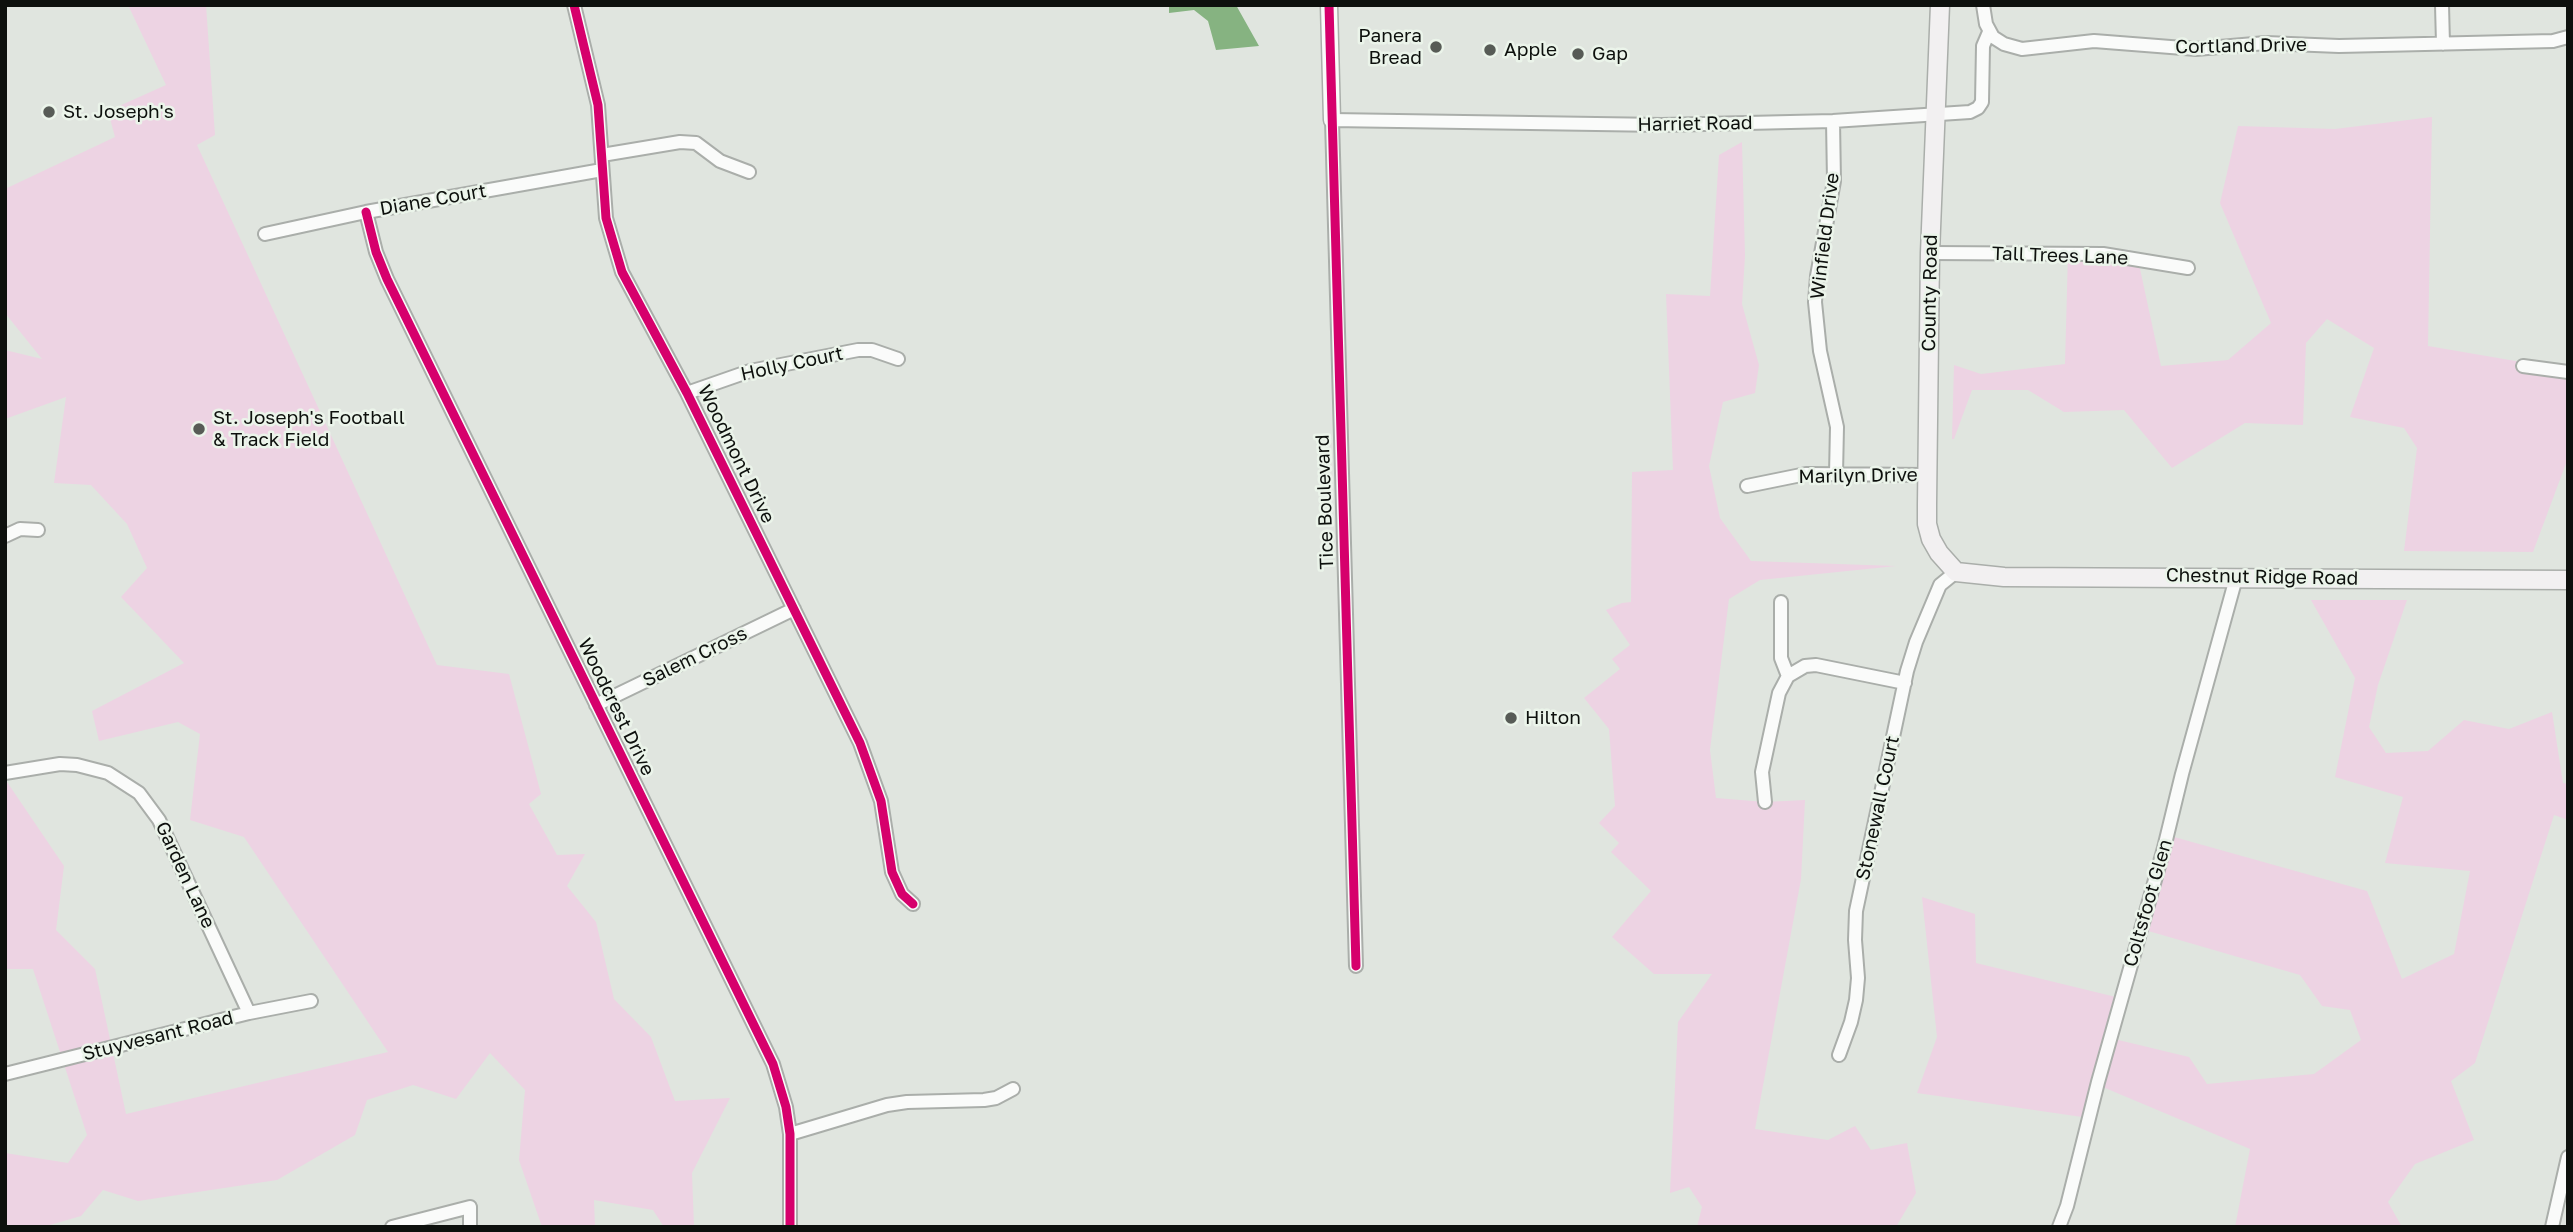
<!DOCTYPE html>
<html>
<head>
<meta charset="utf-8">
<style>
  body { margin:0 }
  #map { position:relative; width:2573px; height:1232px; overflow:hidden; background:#e0e5df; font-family:"Golos Text",sans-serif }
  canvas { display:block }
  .frame { position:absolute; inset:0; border:7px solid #0d100d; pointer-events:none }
</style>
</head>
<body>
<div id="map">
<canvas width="2573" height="1232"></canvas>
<div class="frame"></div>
</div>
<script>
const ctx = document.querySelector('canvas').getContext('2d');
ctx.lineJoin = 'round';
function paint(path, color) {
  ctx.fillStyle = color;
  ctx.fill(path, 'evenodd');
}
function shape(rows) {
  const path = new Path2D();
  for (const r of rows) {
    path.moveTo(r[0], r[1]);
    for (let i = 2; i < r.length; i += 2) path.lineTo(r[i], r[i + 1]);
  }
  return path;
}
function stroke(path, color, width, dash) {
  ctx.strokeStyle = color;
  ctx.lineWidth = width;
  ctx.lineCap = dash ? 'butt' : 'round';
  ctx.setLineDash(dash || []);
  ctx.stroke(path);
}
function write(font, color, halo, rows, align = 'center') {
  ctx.font = font + ' "Golos Text",sans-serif';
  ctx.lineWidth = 5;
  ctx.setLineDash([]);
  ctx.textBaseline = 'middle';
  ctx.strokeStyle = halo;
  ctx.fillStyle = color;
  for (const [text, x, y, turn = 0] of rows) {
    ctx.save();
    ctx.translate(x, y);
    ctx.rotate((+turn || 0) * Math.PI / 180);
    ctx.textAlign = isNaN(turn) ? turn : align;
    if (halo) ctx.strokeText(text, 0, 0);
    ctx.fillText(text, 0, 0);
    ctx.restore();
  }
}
paint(shape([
  [128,5,206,5,215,135,197,145,437,665,509,674,541,794,529,804,557,855,585,854,567,886,596,922,614,999,651,1037,675,1101,730,1098,692,1173,694,1227,664,1227,653,1210,594,1200,595,1227,542,1227,519,1160,525,1090,490,1053,456,1099,413,1085,367,1100,355,1135,277,1180,138,1201,103,1190,81,1216,43,1227,5,1227,5,1153,68,1163,87,1135,33,969,5,969,5,779,64,866,56,930,95,969,126,1114,388,1052,244,837,190,820,200,734,178,722,99,741,92,711,184,663,121,597,147,568,127,524,91,485,54,483,66,397,5,419,5,350,42,359,5,313,5,189,115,137,108,111,166,85],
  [2432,117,2428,346,2568,370,2568,458,2533,552,2404,551,2417,448,2404,428,2350,417,2374,348,2327,319,2306,343,2303,425,2245,423,2172,468,2124,410,2064,412,2028,390,1972,390,1954,439,1952,439,1954,365,1981,374,2065,364,2068,253,2137,255,2161,366,2228,360,2271,323,2220,203,2238,126,2335,129],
  [1742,142,1745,256,1742,304,1759,365,1755,393,1723,402,1709,466,1720,518,1751,561,1896,566,1760,580,1729,599,1710,750,1716,798,1765,802,1805,800,1801,879,1755,1129,1828,1140,1855,1126,1871,1150,1907,1143,1916,1193,1896,1227,1697,1227,1702,1207,1689,1187,1670,1193,1678,1022,1712,974,1654,974,1612,937,1651,891,1611,852,1619,843,1599,823,1615,806,1609,729,1584,698,1620,669,1612,659,1630,645,1606,610,1622,603,1631,602,1632,472,1673,470,1666,294,1710,296,1719,155],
  [2311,600,2407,600,2378,685,2369,727,2386,753,2428,751,2464,720,2509,729,2552,712,2563,783,2568,784,2568,820,2554,815,2475,1063,2451,1081,2474,1140,2415,1164,2388,1202,2402,1227,2235,1227,2250,1149,2098,1085,2089,1118,1917,1093,1937,1037,1922,897,1975,914,1976,963,2120,998,2110,1038,2189,1057,2207,1084,2314,1074,2361,1040,2350,1010,2322,1006,2300,975,2138,928,2167,835,2367,891,2402,979,2454,954,2470,871,2385,863,2403,797,2335,777,2355,678]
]), '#edd3e3');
paint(shape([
  [1169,5,1236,5,1259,46,1216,50,1208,21,1194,10,1169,13]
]), '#86b381');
const minor = shape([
  [574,5,598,105,606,218,622,272,687,393,860,743,881,801,892,872,902,894,913,904],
  [1983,5,1986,24,1993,37,2004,44,2022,49,2094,41,2196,49,2266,43,2339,46,2553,41,2568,37],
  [2442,5,2443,44],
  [1833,121,1834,181,1817,276,1815,302,1820,351,1837,427,1836,474],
  [602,155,680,142,696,143,720,161,749,172],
  [366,212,376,252,387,279,773,1064,786,1107,790,1134,790,1227],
  [265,234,366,212,602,170],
  [1930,253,2103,254,2188,268],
  [2523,366,2568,372],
  [687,393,750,371,858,350,872,350,898,359],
  [1747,486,1806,474,1927,475],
  [5,536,20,529,38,530],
  [1788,676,1805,666,1816,665,1905,683],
  [596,705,794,609],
  [5,773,60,764,77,765,108,773,139,793,159,820,249,1013],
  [1765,802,1762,772,1779,693,1788,676,1781,658,1781,602],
  [1356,966,1332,120,1662,125,1833,121,1970,112,1978,108,1982,102,1983,46,1989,32],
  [1839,1055,1851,1022,1856,1000,1858,978,1855,940,1856,911,1907,671,1916,642,1940,585,1956,572],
  [5,1074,249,1013,311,1001],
  [790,1134,887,1105,907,1102,984,1100,996,1098,1013,1089],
  [392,1227,470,1207,470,1227],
  [2059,1227,2067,1206,2098,1082,2164,848,2182,774,2236,578],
  [2552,1227,2568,1157]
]);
const tertiary = shape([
  [1329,5,1332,120]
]);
const secondary = shape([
  [1940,5,1930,253,1927,504,1927,524,1931,539,1939,553,1956,572,2004,577,2568,580]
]);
stroke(minor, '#aaaeaa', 16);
stroke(tertiary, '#aaaeaa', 19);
stroke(secondary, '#aaaeaa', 21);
stroke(minor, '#fafbfa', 12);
stroke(tertiary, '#fafbfa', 16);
stroke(secondary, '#f2f0f1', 18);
stroke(shape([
  [574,5,598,105,606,218,622,272,687,393,860,743,881,801,892,872,902,894,913,904],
  [1329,5,1356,966],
  [366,212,376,252,387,279,773,1064,786,1107,790,1134,790,1227]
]), '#d6006c', 9);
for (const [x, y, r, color] of [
  [1436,47,7,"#575b56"],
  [1490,50,7,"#575b56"],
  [1578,54,7,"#575b56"],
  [49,112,7,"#575b56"],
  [199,429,7,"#575b56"],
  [1511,718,7,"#575b56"]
]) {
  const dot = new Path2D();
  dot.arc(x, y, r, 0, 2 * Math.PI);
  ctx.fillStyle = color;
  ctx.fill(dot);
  stroke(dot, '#ebf4ea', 2.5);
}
write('19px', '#0d100d', '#ebf4ea', [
  ["Panera",1422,36,"right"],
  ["Bread",1422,58,"right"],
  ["Apple",1504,50],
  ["Gap",1592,54],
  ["St. Joseph's",63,112],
  ["St. Joseph's Football",213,418],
  ["& Track Field",213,440],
  ["Hilton",1525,718]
], 'left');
write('19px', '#0d100d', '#ebf4ea', [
  ["Cortland Drive",2241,46,-1],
  ["Harriet Road",1695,124,-1],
  ["Diane Court",433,200,-10],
  ["Winfield Drive",1825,236,-83],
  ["Tall Trees Lane",2060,256,2],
  ["County Road",1930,293,-89],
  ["Holly Court",792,364,-12],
  ["Woodmont Drive",736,454,64],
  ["Marilyn Drive",1858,476,-1],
  ["Tice Boulevard",1325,502,-92],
  ["Chestnut Ridge Road",2262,577,1],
  ["Salem Cross",695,657,-26],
  ["Woodcrest Drive",616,707,64],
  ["Stonewall Court",1878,808,-78],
  ["Garden Lane",185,875,65],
  ["Coltsfoot Glen",2148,903,-74],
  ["Stuyvesant Road",158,1036,-14]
]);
</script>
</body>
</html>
